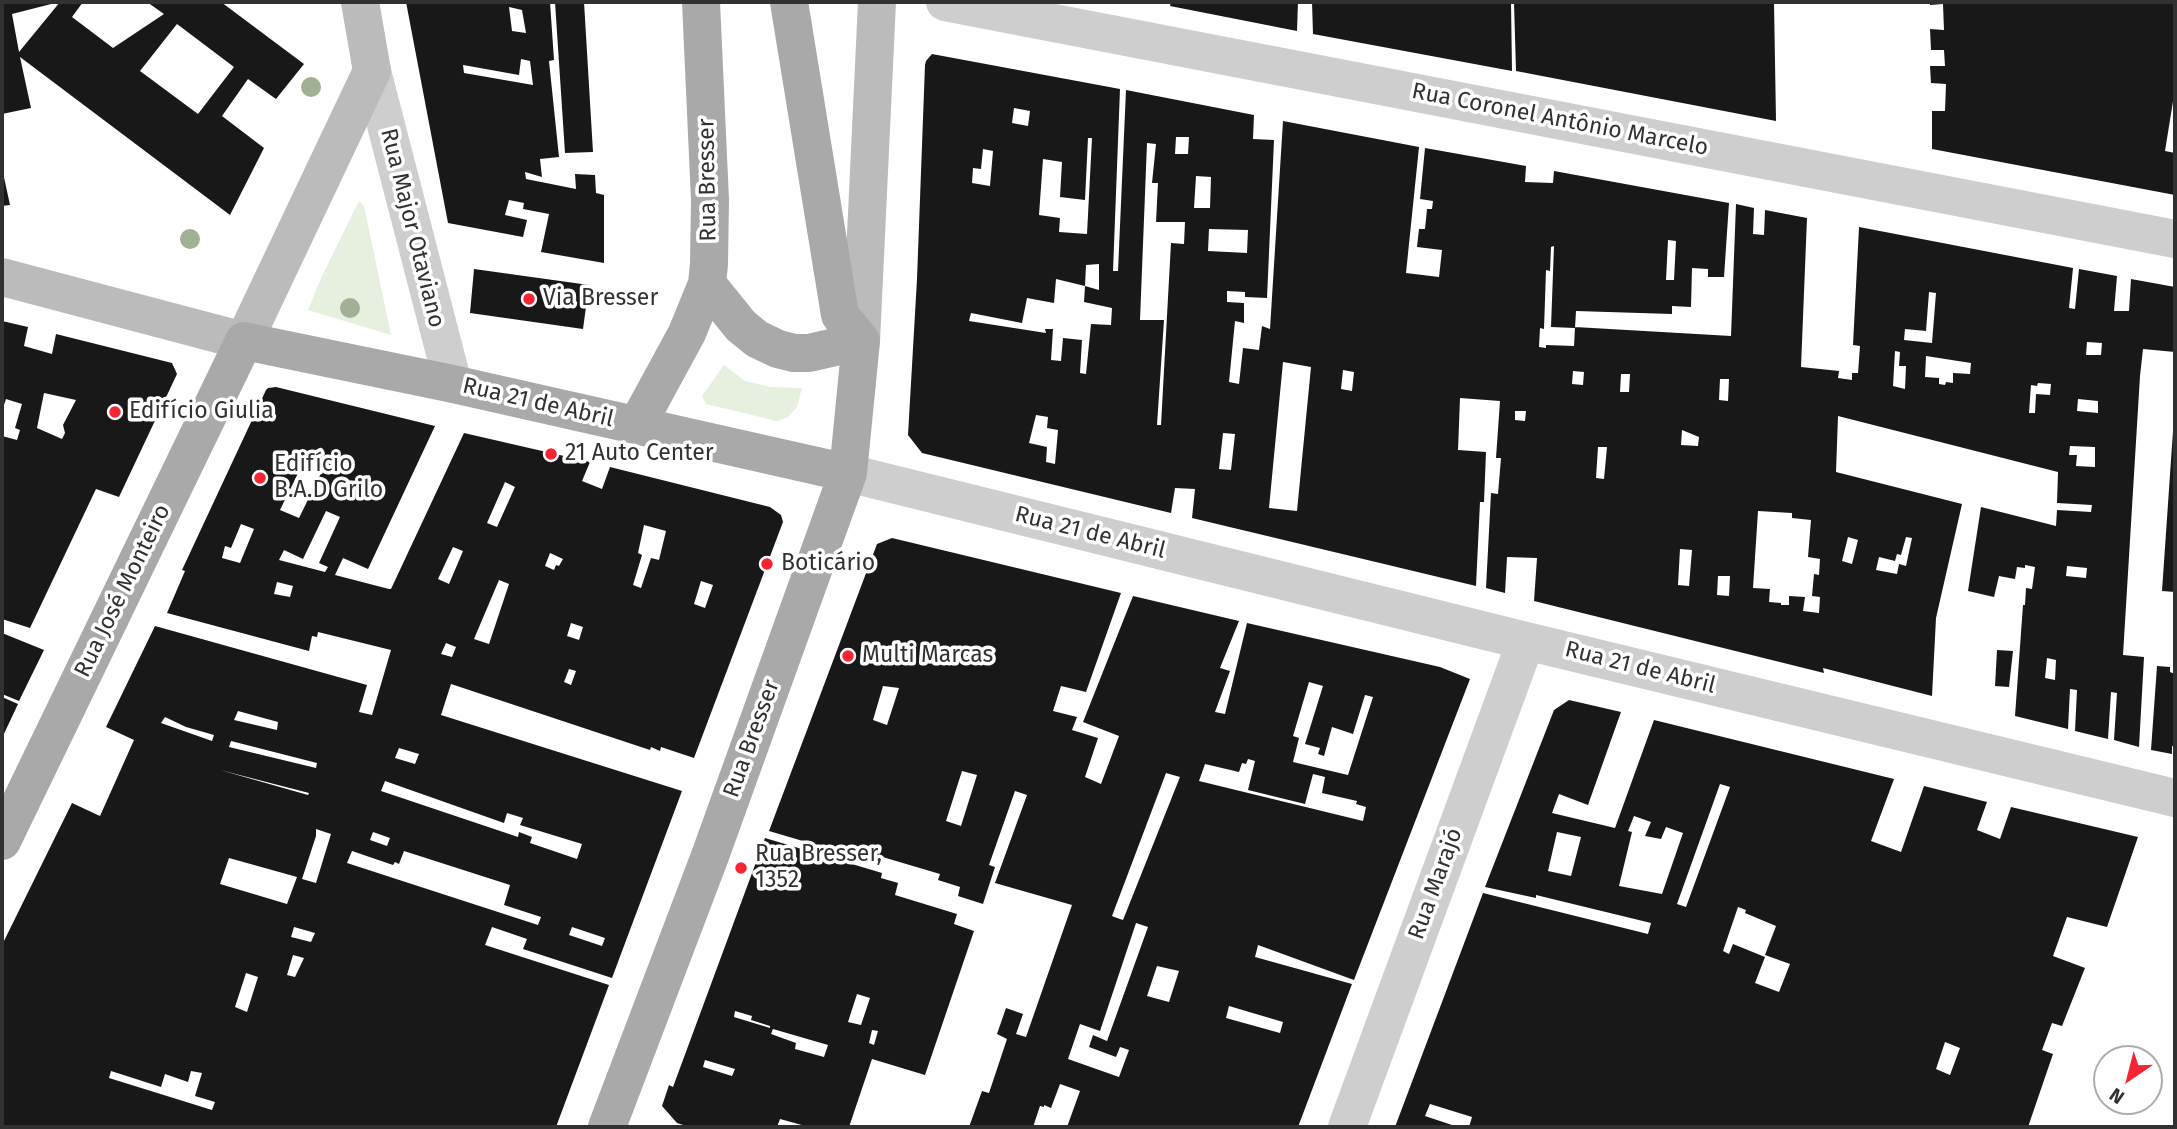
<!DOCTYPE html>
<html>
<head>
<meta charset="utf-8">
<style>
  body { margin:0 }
  #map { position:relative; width:2177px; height:1129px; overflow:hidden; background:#fff; font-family:"Fira Sans",sans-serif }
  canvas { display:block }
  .frame { position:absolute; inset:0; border:4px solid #313131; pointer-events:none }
  .north { position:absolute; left:2093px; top:1045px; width:70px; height:70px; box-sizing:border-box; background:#fff; border:2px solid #adadad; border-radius:50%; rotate:215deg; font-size:19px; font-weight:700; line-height:28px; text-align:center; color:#313131 }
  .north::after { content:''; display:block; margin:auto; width:24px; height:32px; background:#f52634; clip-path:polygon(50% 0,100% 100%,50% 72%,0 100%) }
</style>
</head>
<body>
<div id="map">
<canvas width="2177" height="1129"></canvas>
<div class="frame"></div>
<div class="north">N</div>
</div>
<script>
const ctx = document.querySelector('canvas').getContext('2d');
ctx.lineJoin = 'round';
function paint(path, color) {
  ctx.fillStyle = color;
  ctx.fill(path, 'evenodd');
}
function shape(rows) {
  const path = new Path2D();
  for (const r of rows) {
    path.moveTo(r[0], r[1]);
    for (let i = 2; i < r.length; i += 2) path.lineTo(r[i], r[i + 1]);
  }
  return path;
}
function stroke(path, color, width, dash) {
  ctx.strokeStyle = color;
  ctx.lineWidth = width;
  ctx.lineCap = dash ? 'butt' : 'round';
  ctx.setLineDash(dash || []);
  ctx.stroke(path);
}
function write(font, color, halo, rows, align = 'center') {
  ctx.font = font + ' "Fira Sans",sans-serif';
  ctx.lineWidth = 7;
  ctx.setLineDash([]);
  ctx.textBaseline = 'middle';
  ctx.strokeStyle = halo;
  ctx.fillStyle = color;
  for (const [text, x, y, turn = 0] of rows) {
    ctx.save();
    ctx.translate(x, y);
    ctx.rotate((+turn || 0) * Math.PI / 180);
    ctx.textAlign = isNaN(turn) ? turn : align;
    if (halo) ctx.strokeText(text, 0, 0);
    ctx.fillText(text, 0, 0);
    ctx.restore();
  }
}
paint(shape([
  [359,201,364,206,391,335,308,310,322,276],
  [724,365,745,381,770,387,802,388,797,407,788,417,777,421,706,404,702,396]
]), '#e7efdf');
paint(shape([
  [2,2,59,2,12,14,19,52,60,2,83,2,72,17,113,48,164,14,147,2,221,2,304,64,276,99,248,79,222,116,264,148,230,215,20,57,31,108,2,114],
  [177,24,234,67,198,114,140,71],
  [406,2,550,2,554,60,549,61,559,157,540,159,542,177,525,172,526,179,576,189,575,174,595,175,596,193,604,195,604,263,541,252,549,214,523,209,524,203,509,200,505,215,527,220,523,237,448,223],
  [509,7,522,10,526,33,512,31],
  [521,59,530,61,533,85,464,73,463,65,519,75],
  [555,2,584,2,593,152,565,153],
  [1171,2,1298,2,1297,31,1170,6],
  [1312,2,1511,2,1512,71,1313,34],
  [1514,2,1774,2,1776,121,1516,71],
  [1930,2,2175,2,2175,89,2165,151,2175,153,2175,195,1932,149,1932,111,1945,111,1946,84,1931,83,1930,66,1945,66,1944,50,1931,50,1930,29,1944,30,1943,4,1930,5],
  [932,54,1120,89,1113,271,1118,271,1126,90,1254,115,1253,139,1274,140,1267,298,1245,297,1245,292,1227,291,1227,302,1244,303,1244,323,1235,321,1229,382,1239,384,1243,348,1259,350,1262,326,1270,329,1283,121,1419,147,1406,273,1439,277,1442,250,1417,247,1419,229,1425,229,1427,209,1432,209,1433,201,1420,199,1425,148,1526,166,1525,182,1553,183,1554,171,1729,203,1724,277,1708,277,1708,269,1692,268,1691,307,1672,306,1672,314,1576,311,1575,328,1551,327,1554,246,1551,247,1550,271,1546,270,1544,329,1540,328,1539,347,1546,348,1546,345,1574,346,1575,327,1731,336,1736,204,1754,208,1753,234,1764,235,1765,210,1807,218,1801,367,1839,371,1838,378,1852,380,1852,373,1858,373,1860,346,1853,345,1859,227,2073,268,2069,308,2075,309,2079,269,2117,276,2114,311,2129,311,2131,279,2175,287,2175,352,2143,349,2140,376,2123,655,2144,657,2139,747,2114,740,2117,693,2111,692,2108,739,2075,731,2077,690,2070,689,2068,729,2015,716,2023,605,2025,605,2026,588,2032,589,2035,567,2025,565,2025,568,2017,567,2015,579,1999,576,1994,597,1968,591,1981,507,2056,526,2057,510,2091,512,2092,505,2057,503,2058,472,1838,416,1836,472,1962,504,1936,618,1932,696,1823,668,1824,673,1534,601,1537,558,1507,557,1505,593,1486,588,1491,493,1498,494,1501,458,1496,458,1500,401,1460,398,1458,450,1486,452,1484,502,1480,502,1476,586,1192,518,1195,489,1175,488,1171,513,922,453,908,435,917,279,925,65,926,61],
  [1014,108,1030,111,1028,126,1012,123],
  [1176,137,1189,137,1188,154,1175,154],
  [1088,138,1092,138,1087,234,1059,232,1060,218,1039,215,1043,159,1062,162,1060,197,1085,200],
  [1147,143,1156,144,1152,183,1158,183,1156,222,1185,222,1184,244,1171,243,1161,425,1157,425,1164,320,1140,320],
  [983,149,993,151,990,186,972,183,973,168,981,169],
  [1196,176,1211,177,1210,208,1194,208],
  [1209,229,1248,230,1247,253,1208,251],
  [1668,240,1676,241,1674,280,1666,280],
  [1099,264,1099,290,1085,286,1084,302,1112,308,1111,325,1091,324,1086,374,1080,373,1082,340,1063,338,1061,361,1051,360,1053,329,1045,329,1046,333,969,321,971,313,1022,323,1027,298,1054,303,1056,279,1085,286,1086,265],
  [1929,292,1936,293,1932,343,1904,340,1905,329,1926,331],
  [2087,342,2102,343,2101,355,2086,355],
  [1895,351,1900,352,1899,366,1906,366,1905,389,1893,386],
  [1926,356,1971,363,1970,374,1953,373,1953,383,1946,382,1945,385,1939,384,1939,378,1925,377],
  [1283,362,1311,367,1297,511,1269,508],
  [1343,370,1354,372,1352,391,1341,389],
  [1573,371,1584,372,1583,385,1572,384],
  [1621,374,1630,374,1629,392,1620,392],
  [1720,379,1729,379,1728,401,1719,400],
  [2038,383,2051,384,2050,395,2036,394,2035,413,2029,413,2031,385,2037,386],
  [2078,399,2098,401,2098,413,2077,411],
  [1515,411,1526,411,1525,421,1515,420],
  [1036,415,1048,417,1047,428,1058,430,1055,464,1046,462,1047,447,1029,443],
  [1682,430,1699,437,1698,446,1681,445],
  [1223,433,1235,434,1231,470,1219,469],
  [2070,446,2095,447,2095,467,2076,466,2077,455,2069,455],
  [1598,447,1607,447,1604,479,1596,478],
  [1758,511,1792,513,1792,518,1811,520,1808,557,1820,559,1819,575,1814,574,1812,596,1820,597,1819,613,1803,611,1805,597,1789,596,1789,605,1781,605,1781,603,1769,602,1770,589,1753,588],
  [1848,537,1858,540,1852,564,1842,561],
  [1906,537,1912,538,1906,566,1899,564,1897,574,1876,570,1879,557,1895,561,1897,554,1901,555],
  [1680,549,1692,550,1689,586,1678,585],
  [2067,566,2087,568,2086,578,2066,576],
  [1718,576,1730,576,1729,596,1717,595],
  [2047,658,2056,660,2055,680,2045,678],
  [2,168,10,205,2,206],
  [474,269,589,285,583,329,470,313],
  [2,321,28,327,24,346,52,354,56,334,172,363,177,374,119,497,96,489,30,628,2,619,2,436,17,440,20,430,15,428,22,404,6,399,2,411],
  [44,393,76,400,63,425,65,433,62,439,37,428],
  [276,387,435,426,368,569,343,558,335,575,389,589,391,589,464,433,590,462,582,481,602,489,610,467,770,507,781,515,783,522,694,758,661,747,660,751,651,747,650,750,451,684,441,715,682,791,612,978,523,949,527,939,492,927,485,945,609,985,556,1127,2,1127,2,945,72,803,100,816,134,740,106,727,155,626,367,685,359,712,372,715,391,650,318,632,317,637,312,636,309,651,167,613,185,571,182,570,266,390,268,388],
  [306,457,325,465,299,518,280,510],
  [505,482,515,487,497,527,487,523],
  [326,511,340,517,319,563,328,567,325,572,279,560,284,550,303,559],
  [241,524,254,529,240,563,222,558,225,546,231,548],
  [644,525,666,531,659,560,651,558,641,588,633,585,642,555,638,553],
  [453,547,463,551,449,584,438,579],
  [550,553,563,559,559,566,556,565,554,570,545,566],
  [499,580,509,584,489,644,474,639],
  [701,581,713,585,705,608,694,604],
  [277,582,293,586,290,597,274,594],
  [571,623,583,627,579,640,567,636],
  [446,643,456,647,452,657,441,654],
  [569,669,576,671,571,685,564,682],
  [238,711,278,722,277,730,234,720],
  [165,717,186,727,214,735,212,741,161,723],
  [231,741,317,763,316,768,229,747],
  [399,748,419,754,415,764,395,758],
  [220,770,309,793,308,795],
  [385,781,504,823,507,813,523,818,520,825,582,844,577,859,530,843,532,837,519,832,518,837,381,791],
  [316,829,331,834,316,883,302,879,316,836],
  [373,832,390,838,387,846,370,840],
  [352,851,393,865,395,862,399,864,404,851,510,885,504,905,541,917,538,925,347,863],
  [229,858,297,877,287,904,220,884],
  [294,927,315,933,311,942,291,937],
  [572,927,605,938,602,946,569,935],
  [293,955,304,958,295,977,287,975],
  [246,973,258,977,247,1012,235,1007],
  [111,1071,161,1087,165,1074,188,1082,191,1071,202,1073,195,1096,215,1102,212,1110,109,1078],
  [2173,431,2175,431,2175,592,2162,591],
  [892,538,1121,593,1086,692,1061,686,1053,711,1077,717,1072,730,1098,738,1085,777,1101,784,1119,736,1083,722,1133,596,1239,621,1220,668,1230,671,1215,712,1225,714,1247,623,1440,667,1470,679,1354,980,1258,945,1255,957,1352,984,1298,1127,1067,1127,1080,1091,1060,1084,1051,1108,1044,1105,1044,1107,1040,1106,1033,1127,969,1127,982,1091,989,1093,1007,1039,997,1034,1006,1008,1023,1014,1016,1034,1026,1037,1072,905,995,883,1027,795,1015,791,989,865,995,867,983,904,958,896,960,887,938,880,940,874,869,853,867,860,769,831,877,544],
  [1309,682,1323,686,1305,744,1320,748,1318,754,1324,756,1332,727,1353,734,1365,695,1373,697,1348,775,1293,762,1299,738,1293,736],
  [883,686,899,688,887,725,873,720],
  [1248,759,1255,761,1248,790,1305,804,1313,774,1325,777,1322,793,1357,801,1356,804,1366,807,1363,821,1199,781,1205,764,1239,772,1242,763,1246,764],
  [962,771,977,775,961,826,946,821],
  [1166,773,1180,777,1123,920,1117,918,1112,916],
  [1136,923,1148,927,1107,1041,1093,1035,1089,1047,1116,1057,1120,1047,1129,1050,1119,1077,1068,1059,1080,1024,1100,1031],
  [1157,966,1179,971,1169,1002,1147,996],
  [1229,1006,1283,1022,1280,1033,1226,1018],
  [2,633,44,650,19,701,2,694],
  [1997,650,2013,651,2009,687,1995,686],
  [2157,666,2170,667,2170,672,2175,674,2175,747,2172,746,2172,754,2151,750],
  [2,697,18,704,2,738],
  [1569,700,1621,712,1588,805,1559,794,1552,813,1615,828,1654,720,1894,779,1871,841,1901,852,1924,786,1987,802,1977,830,2000,839,2011,807,2138,837,2107,927,2067,917,2053,956,2085,968,2062,1026,2052,1023,2042,1050,2053,1054,2028,1127,1469,1127,1472,1117,1430,1104,1425,1116,1458,1127,1395,1127,1483,893,1648,934,1651,923,1536,895,1536,898,1485,887,1554,710],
  [1720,784,1730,787,1686,907,1677,904],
  [1634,816,1651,822,1645,836,1661,839,1666,827,1683,833,1662,894,1619,886,1632,832,1628,831],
  [1557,832,1581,837,1571,876,1548,871],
  [1738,907,1746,910,1745,913,1776,926,1765,955,1790,964,1779,992,1755,983,1765,957,1733,944,1729,954,1723,951],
  [1945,1042,1960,1048,1950,1075,1936,1069],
  [765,838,882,873,881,878,898,883,895,895,957,914,954,924,974,931,925,1075,872,1059,849,1127,809,1127,780,1119,777,1127,689,1127,677,1123,662,1106,669,1085,673,1087],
  [857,994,870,998,861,1025,848,1022],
  [735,1011,752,1016,751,1020,770,1026,770,1028,734,1017],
  [773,1029,828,1045,824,1057,795,1049,796,1043,771,1034],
  [872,1030,878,1031,874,1045,869,1043],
  [705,1060,735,1069,732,1076,703,1067]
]), '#181818');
stroke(shape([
  [945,2,2175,239],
  [372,71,453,384],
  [848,473,1526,641,2175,798],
  [1347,1127,1526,641]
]), '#cecece', 38);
stroke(shape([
  [2,277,244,341,372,71,360,2],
  [861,341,877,2]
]), '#bbb', 38);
stroke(shape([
  [707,284,741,326,757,339,778,349,794,353,809,353,861,341],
  [637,425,687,333,707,284,709,264,710,200,701,2],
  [2,841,244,341,453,384,848,473],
  [607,1127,710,856,848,473,861,341,840,315,789,2]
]), '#a9a9a9', 38);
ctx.fillStyle = '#a1b193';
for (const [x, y] of [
  [311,87],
  [190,239],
  [350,308]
]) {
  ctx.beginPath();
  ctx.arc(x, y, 10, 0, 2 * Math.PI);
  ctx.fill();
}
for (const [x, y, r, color] of [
  [529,299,7,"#f52634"],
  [115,412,7,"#f52634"],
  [551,454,7,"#f52634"],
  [260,478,7,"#f52634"],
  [767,564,7,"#f52634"],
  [848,656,7,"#f52634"],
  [741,868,7,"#f52634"]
]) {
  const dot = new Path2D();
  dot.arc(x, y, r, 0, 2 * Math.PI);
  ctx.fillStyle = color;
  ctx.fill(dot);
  stroke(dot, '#fff', 2.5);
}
write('23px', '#313131', '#fff', [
  ["Rua Coronel Antônio Marcelo",1560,120,11],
  ["Rua Bresser",708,180,-91],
  ["Rua Major Otaviano",412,228,76],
  ["Rua 21 de Abril",538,403,13],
  ["Rua 21 de Abril",1090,533,14],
  ["Rua José Monteiro",123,591,-64],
  ["Rua 21 de Abril",1640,668,14],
  ["Rua Bresser",752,739,-70],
  ["Rua Marajó",1436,884,-70]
]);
write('23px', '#313131', '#fff', [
  ["Via Bresser",543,299],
  ["Edifício Giulia",129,412],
  ["21 Auto Center",565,454],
  ["Edifício",274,465],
  ["B.A.D Grilo",274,491],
  ["Boticário",781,564],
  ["Multi Marcas",862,656],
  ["Rua Bresser,",755,855],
  ["1352",755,881]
], 'left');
</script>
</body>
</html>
